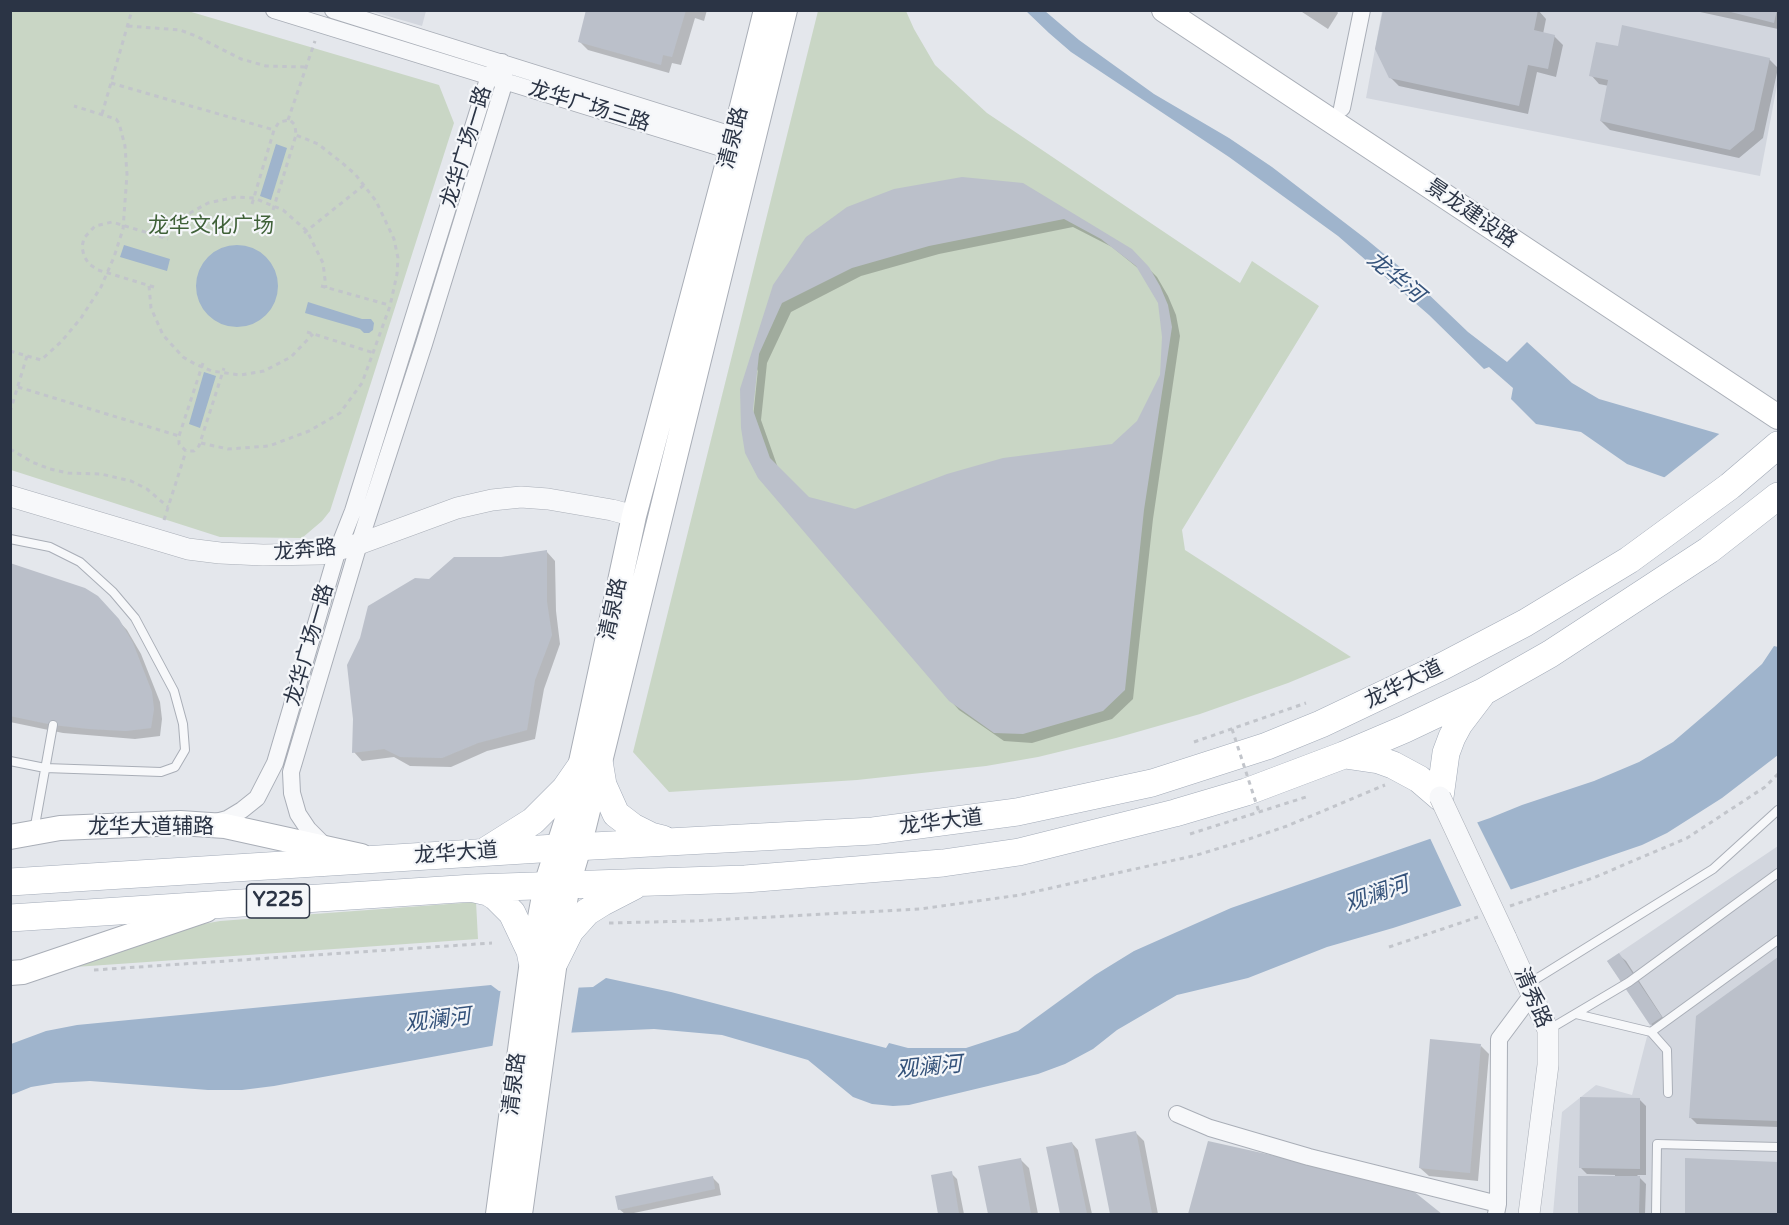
<!DOCTYPE html>
<html>
<head>
<meta charset="utf-8">
<style>
  body { margin:0 }
  #map { position:relative; width:1789px; height:1225px; overflow:hidden; background:#e4e7ec; font-family:"Varela Round",sans-serif }
  canvas { display:block }
  .frame { position:absolute; inset:0; border:12px solid #2b3445; pointer-events:none }
</style>
</head>
<body>
<div id="map">
<canvas width="1789" height="1225"></canvas>
<div class="frame"></div>
</div>
<script>
const ctx = document.querySelector('canvas').getContext('2d');
ctx.lineJoin = 'round';
function paint(path, color) {
  ctx.fillStyle = color;
  ctx.fill(path, 'evenodd');
}
function shape(rows) {
  const path = new Path2D();
  for (const r of rows) {
    if (r.length === 3) {
      path.moveTo(r[0] + r[2], r[1]);
      path.arc(r[0], r[1], r[2], 0, 2 * Math.PI);
      continue;
    }
    path.moveTo(r[0], r[1]);
    for (let i = 2; i < r.length; i += 2) path.lineTo(r[i], r[i + 1]);
  }
  return path;
}
function stroke(path, color, width, dash) {
  ctx.strokeStyle = color;
  ctx.lineWidth = width;
  ctx.lineCap = dash ? 'butt' : 'round';
  ctx.setLineDash(dash || []);
  ctx.stroke(path);
}
function write(font, color, halo, rows, align = 'center') {
  ctx.font = font + ' "Varela Round","Noto Sans SC",sans-serif';
  ctx.lineWidth = 4.5;
  ctx.setLineDash([]);
  ctx.textBaseline = 'middle';
  ctx.strokeStyle = halo;
  ctx.fillStyle = color;
  for (const [text, x, y, turn = 0] of rows) {
    ctx.save();
    ctx.translate(x, y);
    ctx.rotate((+turn || 0) * Math.PI / 180);
    ctx.textAlign = isNaN(turn) ? turn : align;
    if (halo) ctx.strokeText(text, 0, 0);
    ctx.fillText(text, 0, 0);
    ctx.restore();
  }
}
paint(shape([
  [371,11,426,11,422,26],
  [1382,11,1778,11,1778,80,1760,176,1366,98],
  [1778,846,1778,1214,1553,1214,1562,1112,1596,1085,1632,1095,1650,1025,1607,961]
]), '#d2d6de');
paint(shape([
  [11,11,188,11,439,85,454,123,330,511,322,521,302,538,220,537,11,470],
  [818,11,906,11,914,29,935,65,987,113,1240,283,1252,261,1319,306,1182,530,1185,550,1351,657,1288,683,1200,714,1116,738,1038,757,986,766,857,780,669,792,633,752],
  [476,902,478,939,75,967,74,963,192,926,220,921]
]), '#c9d6c5');
paint(shape([
  [1026,11,1045,11,1079,40,1154,94,1229,138,1272,167,1366,239,1401,268,1468,332,1507,362,1527,342,1572,383,1599,399,1778,451,1778,518,1627,464,1581,432,1536,424,1511,399,1513,388,1489,367,1484,369,1429,315,1338,236,1229,157,1071,52,1049,33],
  [276,144,287,148,271,200,260,196],
  [124,245,170,259,167,271,120,257],
  [237,286,41],
  [308,302,362,319,371,319,374,323,373,330,369,333,364,333,360,329,305,313],
  [204,372,216,376,200,428,189,424],
  [1774,646,1778,647,1778,755,1722,798,1667,833,1642,845,1540,880,1393,928,1327,947,1248,978,1177,995,1117,1030,1093,1049,1065,1064,1038,1074,909,1105,893,1106,872,1104,853,1097,808,1060,722,1035,654,1029,562,1033,274,1086,242,1090,208,1090,90,1081,55,1083,31,1087,11,1095,11,1044,46,1031,77,1025,491,985,499,991,593,987,606,978,671,992,886,1048,889,1043,908,1048,966,1048,1018,1031,1095,975,1134,951,1231,908,1490,818,1522,805,1594,781,1639,762,1673,742,1714,707,1762,664]
]), '#9fb4cc');
paint(shape([
  [1723,431,1778,448,1778,521,1661,480],
  [1476,820,1512,892,1463,909,1429,836],
  [579,985,571,1035,492,1049,501,988]
]), '#e4e7ec');
paint(shape([
  [588,10,707,10,704,21,695,18,681,65,672,63,669,73,588,50,579,41],
  [1299,10,1336,10,1338,13,1328,29],
  [1538,10,1546,19,1543,34,1554,36,1563,45,1556,77,1537,72,1528,114,1399,86,1390,77],
  [1691,10,1778,10,1778,29],
  [1619,48,1769,59,1778,68,1763,138,1739,158,1610,130,1601,121,1609,86,1599,84,1591,75],
  [1023,185,1131,251,1157,277,1168,296,1176,315,1180,336,1153,519,1133,699,1112,719,1032,743,1004,741,959,710,950,700,742,428,774,285],
  [1073,227,1112,247,1139,269,1159,303,1164,337,1162,375,1138,422,1113,445,855,510,808,498,778,468,761,420,767,363,791,312,861,276,939,254],
  [758,369,753,418,750,417,755,376],
  [547,552,555,561,556,611,560,644,544,689,535,739,487,751,451,767,410,766,394,757,362,761,354,752,430,580,486,559],
  [10,565,106,607,127,630,141,654,160,702,162,719,160,736,135,739,63,733,10,722],
  [1619,955,1626,961,1667,1024,1657,1031,1651,1024],
  [1778,959,1778,1127,1697,1124,1690,1117,1697,1017],
  [1481,1046,1489,1054,1478,1181,1429,1176,1420,1168],
  [1639,1099,1646,1106,1646,1175,1637,1175,1646,1184,1645,1214,1579,1214,1580,1177,1615,1177,1615,1175,1587,1174,1581,1168],
  [1135,1132,1144,1141,1158,1214,1112,1214,1097,1140],
  [1072,1143,1078,1150,1092,1214,1062,1214,1048,1148],
  [1209,1143,1411,1191,1440,1214,1190,1214],
  [1020,1159,1029,1168,1038,1214,989,1214,980,1167],
  [1687,1160,1778,1163,1778,1214,1686,1214],
  [951,1173,957,1179,964,1214,940,1214,933,1176],
  [712,1177,719,1184,721,1195,629,1214,625,1214,619,1209]
]), '#0003');
paint(shape([
  [586,10,686,10,672,57,663,55,661,65,578,42],
  [1383,10,1538,10,1534,30,1555,35,1548,69,1528,65,1519,106,1389,78,1375,49],
  [1723,10,1777,10,1774,23],
  [1622,25,1770,58,1754,130,1730,150,1600,121,1608,80,1589,76,1596,42,1618,46],
  [962,177,1023,183,1132,249,1149,267,1160,286,1168,305,1172,327,1144,510,1125,690,1103,711,1023,734,994,733,949,701,758,478,745,453,741,428,740,389,773,285,806,237,847,207,894,189],
  [1064,219,1101,239,1136,266,1158,303,1162,337,1160,375,1137,421,1112,444,1003,458,947,474,855,509,809,497,770,458,753,410,759,354,782,303,852,268,929,246],
  [547,550,547,602,552,635,535,680,527,730,478,743,442,758,400,757,384,749,352,753,353,719,347,665,360,638,368,606,415,578,429,579,454,557,501,557],
  [10,563,85,588,98,596,119,619,133,643,152,692,154,709,151,728,126,731,89,729,53,725,10,716],
  [1619,953,1662,1017,1650,1025,1607,961],
  [1778,957,1778,1121,1689,1118,1696,1016],
  [1430,1039,1481,1044,1470,1173,1419,1168],
  [1580,1097,1640,1098,1640,1169,1579,1168],
  [1136,1131,1152,1214,1110,1214,1095,1139],
  [1208,1141,1388,1181,1412,1190,1442,1214,1188,1214],
  [1072,1142,1087,1214,1060,1214,1046,1147],
  [1021,1158,1031,1214,988,1214,978,1166],
  [1685,1158,1778,1162,1778,1214,1685,1214],
  [952,1171,959,1214,938,1214,931,1175],
  [713,1176,715,1189,618,1210,615,1196],
  [1578,1176,1640,1176,1639,1214,1578,1214]
]), '#bbc0ca');
const service = shape([
  [10,539,50,547,80,562,113,592,135,618,174,691,183,724,185,750,175,767,161,772,45,768,10,761],
  [34,831,53,725],
  [1528,984,1713,869,1778,810],
  [1576,1014,1651,1032],
  [1548,1030,1629,982,1778,873],
  [1668,1093,1667,1050,1651,1032,1778,940],
  [1656,1214,1657,1144,1778,1147]
]);
const minor = shape([
  [274,10,731,151],
  [333,10,735,136],
  [1342,108,1362,10],
  [212,823,227,819,242,810,257,798,275,763,338,549,353,511,489,76,502,62],
  [326,847,308,829,298,814,292,793,291,772,359,544,424,344,505,81,502,62],
  [1177,1114,1210,1128,1309,1157,1498,1204,1496,1214],
  [1498,1204,1499,1039,1531,996]
]);
const tertiary = shape([
  [10,496,188,549,220,553,263,555,321,554,359,544,457,508,492,500,521,497,548,499,612,510,634,516],
  [1506,938,1548,1030,1548,1065,1529,1214]
]);
const secondary = shape([
  [1164,10,1778,417],
  [10,837,60,828,180,823,225,826,361,856],
  [10,973,23,972,206,910],
  [498,1214,532,961,546,885,572,804,634,516,731,151,766,10],
  [520,1214,555,961,568,884,579,847,785,10]
]);
const primary = shape([
  [1345,755,1379,760,1393,765,1419,779,1440,797],
  [599,761,603,785,616,814,633,827,651,836,663,839],
  [1440,797,1446,753,1452,737,1459,724,1481,695],
  [487,850,533,821,565,789,581,766],
  [10,882,556,848,873,831,1017,812,1152,783,1267,746,1321,724,1443,666,1525,623,1629,560,1730,486,1778,445],
  [475,889,488,892,496,897,512,913,530,951,532,961],
  [10,918,474,888,745,879,943,863,1019,852,1175,813,1246,792,1344,755,1405,729,1483,692,1550,654,1709,550,1778,496],
  [555,961,570,931,587,912,603,902,634,886]
]);
stroke(service, '#a9aeb7', 10);
stroke(minor, '#a9aeb7', 18);
stroke(tertiary, '#a9aeb7', 22);
stroke(secondary, '#a9aeb7', 26);
stroke(primary, '#a3abb8', 28);
stroke(shape([
  [128,26,180,30,196,36,241,59,266,66,306,67],
  [111,83,274,130],
  [102,114,132,10],
  [288,120,315,41],
  [252,204,274,130,279,122,290,120,295,125,296,135,273,210],
  [304,233,364,185],
  [163,237,181,218,208,203,236,197,254,198,283,210,307,231,323,263,326,288],
  [149,286,151,308,163,335,183,357,195,364,212,371,240,375,264,371,291,357,313,334],
  [321,286,389,305],
  [154,287,98,270,89,264,84,256,82,247,84,238,95,226,112,222,168,239],
  [307,332,374,353],
  [10,351,41,360,61,342,81,318,101,287,114,257,123,229,127,174,125,146,119,123,116,119,74,106],
  [203,363,179,436,179,444,186,451,194,451,199,446,224,368],
  [18,387,179,436],
  [10,412,27,356],
  [201,443,228,449,269,446,309,431,340,413,362,383,390,306,397,274,398,258,394,239,376,201,355,174,341,162,318,144,296,135],
  [10,449,32,462,50,469,68,473,101,474,131,481,147,489,168,507],
  [164,520,186,451],
  [1194,742,1306,703],
  [1190,834,1306,797],
  [1510,906,1593,878,1687,838,1765,787,1778,774],
  [609,923,694,921,920,909,1020,895,1197,855,1246,840,1287,826,1385,785],
  [1389,947,1478,917],
  [94,970,492,943]
]), '#c2c5cb', 3, [4.5, 4.5]);
stroke(service, '#f7f8fa', 8);
stroke(minor, '#f7f8fa', 16);
stroke(tertiary, '#f7f8fa', 21);
stroke(secondary, '#fff', 24);
stroke(primary, '#fff', 27);
const tertiaryBridge = shape([
  [1440,797,1506,938]
]);
stroke(tertiaryBridge, '#a9aeb7', 22, []);
stroke(shape([
  [1232,729,1259,812]
]), '#c2c5cb', 3, [4.5, 4.5]);
stroke(tertiaryBridge, '#f7f8fa', 21);
for (const [x, y, w] of [
  [278,901,63]
]) {
  const box = new Path2D();
  box.roundRect(x - w / 2, y - 17, w, 34, 4.5);
  ctx.fillStyle = '#f4f6f9';
  ctx.fill(box);
  stroke(box, '#2b3445', 1.5);
}
write('bold 20px', '#2b3445', null, [
  ["Y225",278,901]
]);
write('21px', '#2b3445', '#f4f6f9', [
  ["龙华广场三路",589,107,17],
  ["清泉路",734,138,-76],
  ["龙华广场一路",467,147,-73],
  ["景龙建设路",1471,214,34],
  ["龙奔路",305,551,-5],
  ["清泉路",614,609,-78],
  ["龙华广场一路",310,645,-74],
  ["龙华大道",1404,685,-26],
  ["龙华大道",941,823,-7],
  ["龙华大道辅路",151,827],
  ["龙华大道",456,854,-4],
  ["清秀路",1532,998,67],
  ["清泉路",515,1084,-83]
]);
write('21px', '#3f6138', '#f4f6f9', [
  ["龙华文化广场",211,226]
]);
write('italic 22px', '#34527a', '#f4f6f9', [
  ["龙华河",1395,278,40],
  ["观澜河",1377,895,-19],
  ["观澜河",438,1021,-7],
  ["观澜河",929,1068,-5]
]);
</script>
</body>
</html>
